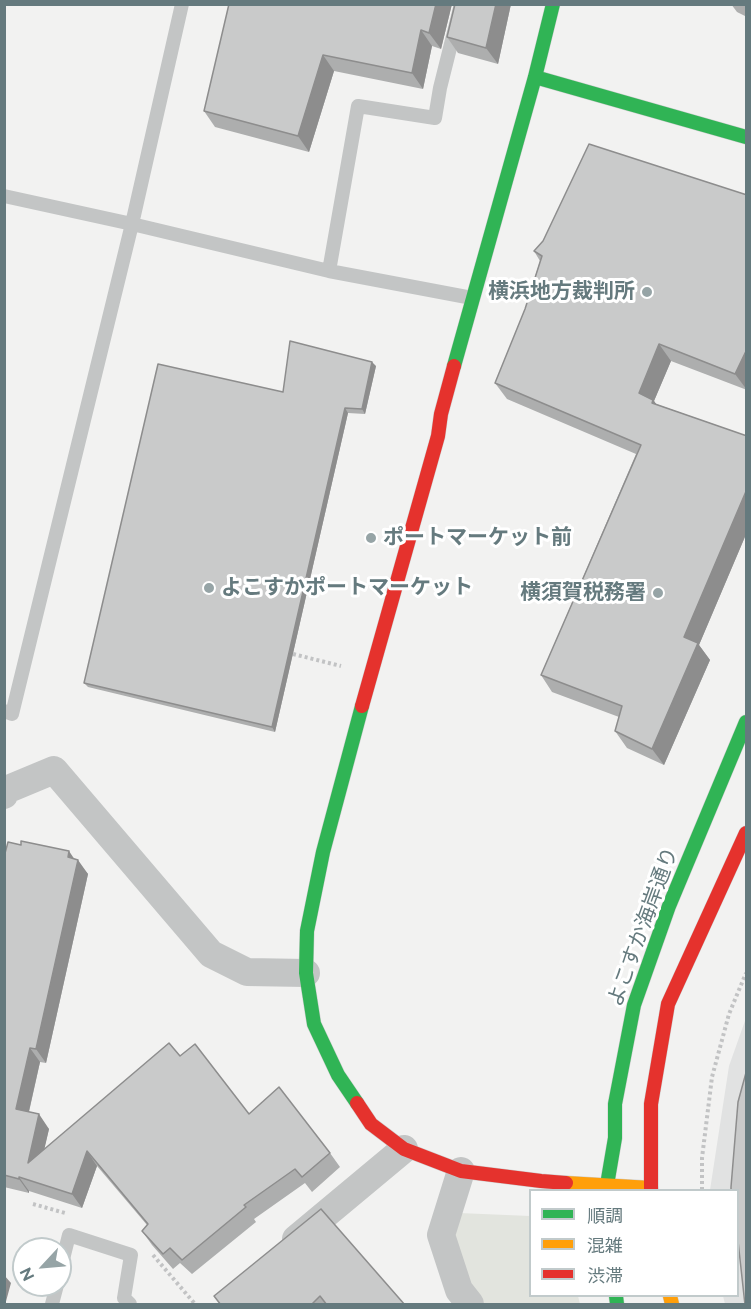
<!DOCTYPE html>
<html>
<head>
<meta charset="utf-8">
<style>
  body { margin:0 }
  #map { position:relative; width:751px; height:1309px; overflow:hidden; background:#f2f2f1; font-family:Raleway,"Noto Sans JP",sans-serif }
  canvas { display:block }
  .frame { position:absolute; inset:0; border:6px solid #657a7e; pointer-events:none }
  .legend { position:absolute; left:529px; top:1189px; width:210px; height:108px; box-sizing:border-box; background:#fff; border:2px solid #c1cacb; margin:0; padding:8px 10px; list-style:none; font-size:18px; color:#657a7e }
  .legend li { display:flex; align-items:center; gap:12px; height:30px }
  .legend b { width:30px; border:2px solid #c1cacb }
  .north { position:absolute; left:12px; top:1237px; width:60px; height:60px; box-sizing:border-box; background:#fff; border:2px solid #c1cacb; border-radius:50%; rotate:244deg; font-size:16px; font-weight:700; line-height:24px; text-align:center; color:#657a7e }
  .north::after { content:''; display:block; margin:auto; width:21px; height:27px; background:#96a4a6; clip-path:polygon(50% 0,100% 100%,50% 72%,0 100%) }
</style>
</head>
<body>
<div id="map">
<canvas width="751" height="1309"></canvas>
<div class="frame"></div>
<ul class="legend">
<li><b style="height:8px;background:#30b455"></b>順調</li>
<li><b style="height:8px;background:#ff9f0a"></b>混雑</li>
<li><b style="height:8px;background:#e5322d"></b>渋滞</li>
</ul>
<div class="north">N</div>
</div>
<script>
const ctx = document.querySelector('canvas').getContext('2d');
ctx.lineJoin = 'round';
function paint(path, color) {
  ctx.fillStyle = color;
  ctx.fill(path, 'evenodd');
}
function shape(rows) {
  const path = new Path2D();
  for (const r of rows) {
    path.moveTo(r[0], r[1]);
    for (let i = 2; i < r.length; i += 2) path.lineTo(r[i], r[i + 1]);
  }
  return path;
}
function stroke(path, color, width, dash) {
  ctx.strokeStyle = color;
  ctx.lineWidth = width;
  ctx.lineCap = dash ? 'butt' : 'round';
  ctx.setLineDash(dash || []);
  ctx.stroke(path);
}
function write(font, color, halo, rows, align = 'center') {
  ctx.font = font + ' Raleway,"Noto Sans JP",sans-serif';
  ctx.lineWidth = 6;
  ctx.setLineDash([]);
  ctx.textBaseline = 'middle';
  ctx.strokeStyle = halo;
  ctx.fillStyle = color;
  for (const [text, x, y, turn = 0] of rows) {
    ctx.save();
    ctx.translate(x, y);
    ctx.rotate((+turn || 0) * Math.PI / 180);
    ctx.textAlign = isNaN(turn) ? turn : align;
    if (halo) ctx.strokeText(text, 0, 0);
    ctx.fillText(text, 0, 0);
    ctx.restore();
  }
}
paint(shape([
  [746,1018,746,1304,725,1304,723,1296,738,1296,738,1190,710,1190,729,1066]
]), '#e1e2e2');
paint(shape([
  [459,1213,530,1216,530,1296,578,1296,580,1304,481,1304,452,1245]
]), '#e2e4de');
const fast = shape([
  [535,77,746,137],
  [454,366,535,77,553,4],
  [357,1103,338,1075,314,1024,306,973,307,931,323,852,362,706],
  [608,1190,607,1185,615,1138,615,1104,634,1005,669,906,746,722],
  [616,1296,617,1304]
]);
const slow = shape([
  [566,1183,651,1188],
  [670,1296,672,1304]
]);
const jam = shape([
  [362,706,438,436,441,414,454,366],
  [357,1103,371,1124,404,1149,461,1171,541,1181,566,1183],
  [651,1190,651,1104,668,1004,746,833]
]);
stroke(fast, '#cdcece', 15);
stroke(slow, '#cdcece', 15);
stroke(jam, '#cdcece', 15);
stroke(shape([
  [293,654,341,666],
  [702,1190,702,1158,712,1077,729,1014,746,973],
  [33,1204,65,1213],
  [153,1255,195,1304]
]), '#c2c3c4', 4, [3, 3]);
stroke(shape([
  [4,196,132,224,329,271,472,298],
  [329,271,358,106,435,118,440,88,461,4],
  [4,711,12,714,132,224,182,4],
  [60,1271,69,1235,131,1255,124,1298,130,1304],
  [52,1304,57,1285]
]), '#c3c5c5', 14);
stroke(shape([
  [4,795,6,790,54,770,211,954,247,972,306,973],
  [461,1171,441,1235,459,1290,470,1304],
  [296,1239,404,1149]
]), '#c3c5c5', 28);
stroke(fast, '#30b455', 14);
stroke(slow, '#ff9f0a', 14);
stroke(jam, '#e5322d', 14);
paint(shape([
  [229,4,452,4,441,49,432,46,423,89,334,71,309,152,215,127,204,111],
  [511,4,498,64,458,53,447,37],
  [731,4,747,4,747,17,737,12],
  [747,195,747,390,671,361,654,401,656,404,747,436,747,532,699,645,710,660,664,765,627,748,615,731,619,717,552,692,541,675,636,454,507,399,495,383,525,309,540,261,534,251],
  [376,366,365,414,348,413,275,732,88,687,84,683,283,392],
  [21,845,75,859,88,874,46,1063,40,1062,29,1112,49,1129,44,1149,180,1056,249,1114,330,1153,340,1167,312,1192,305,1183,254,1219,256,1222,192,1274,180,1263,173,1269,152,1245,142,1231,147,1225,97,1166,82,1208,29,1191,29,1193,4,1187,4,857],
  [321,1209,405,1305,220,1305]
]), '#adaeae');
paint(shape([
  [436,4,452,4,441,49,429,33],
  [496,4,511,4,498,64,486,48],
  [421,30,432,46,423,89,412,73],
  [323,55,334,71,309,152,298,136],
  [659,344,671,361,654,401,665,416,639,393],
  [747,349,747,390,735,374],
  [372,362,376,366,365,414,362,409],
  [345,408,348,413,275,732,272,727],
  [747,489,747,532,699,645,710,660,664,765,652,749,684,637],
  [69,851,77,863,78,860,88,874,46,1063,36,1049],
  [30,1048,40,1062,26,1124,16,1109],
  [39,1114,49,1129,38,1177,28,1163],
  [87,1151,97,1166,82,1208,72,1194],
  [19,1177,29,1191,29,1193,19,1179],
  [4,1275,11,1283,5,1305,4,1305]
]), '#8d8d8d');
const building = shape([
  [229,4,436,4,429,33,421,30,412,73,323,55,298,136,204,111,229,4],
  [455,4,496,4,486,48,447,37,455,4],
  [589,144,747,195,747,349,735,374,659,344,639,393,653,400,652,403,747,436,747,489,684,637,698,643,652,749,615,731,622,706,541,675,641,445,495,383,525,309,542,256,534,251,543,241,589,144],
  [290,341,372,362,362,409,345,408,272,727,84,683,158,364,283,392,290,341],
  [21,841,69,851,68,857,78,860,36,1049,30,1048,16,1109,39,1114,28,1163,169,1043,180,1056,195,1044,249,1114,279,1087,330,1153,302,1177,295,1169,244,1205,246,1207,182,1260,170,1248,163,1254,142,1231,148,1224,87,1151,72,1194,19,1177,19,1179,4,1175,4,857,8,842,21,845,21,841],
  [747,1069,747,1305,745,1305,738,1241,738,1191,731,1191,731,1187,738,1102,747,1069],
  [321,1209,405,1305,327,1305,320,1296,311,1305,221,1305,214,1296,321,1209]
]);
paint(building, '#c9caca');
stroke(building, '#8d8d8d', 1.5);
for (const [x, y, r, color] of [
  [647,292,6,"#96a4a6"],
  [371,538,6,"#96a4a6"],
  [209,588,6,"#96a4a6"],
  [658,593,6,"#96a4a6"]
]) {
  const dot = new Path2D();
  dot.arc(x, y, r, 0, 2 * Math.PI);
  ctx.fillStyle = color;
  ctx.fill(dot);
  stroke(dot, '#fff', 2);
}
write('bold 21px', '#657a7e', '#fff', [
  ["横浜地方裁判所",635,292],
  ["ポートマーケット前",383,538,"left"],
  ["よこすかポートマーケット",221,588,"left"],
  ["横須賀税務署",646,593]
], 'right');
write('21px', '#657a7e', '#fff', [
  ["よこすか海岸通り",643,927,-70]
]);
</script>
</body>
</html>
